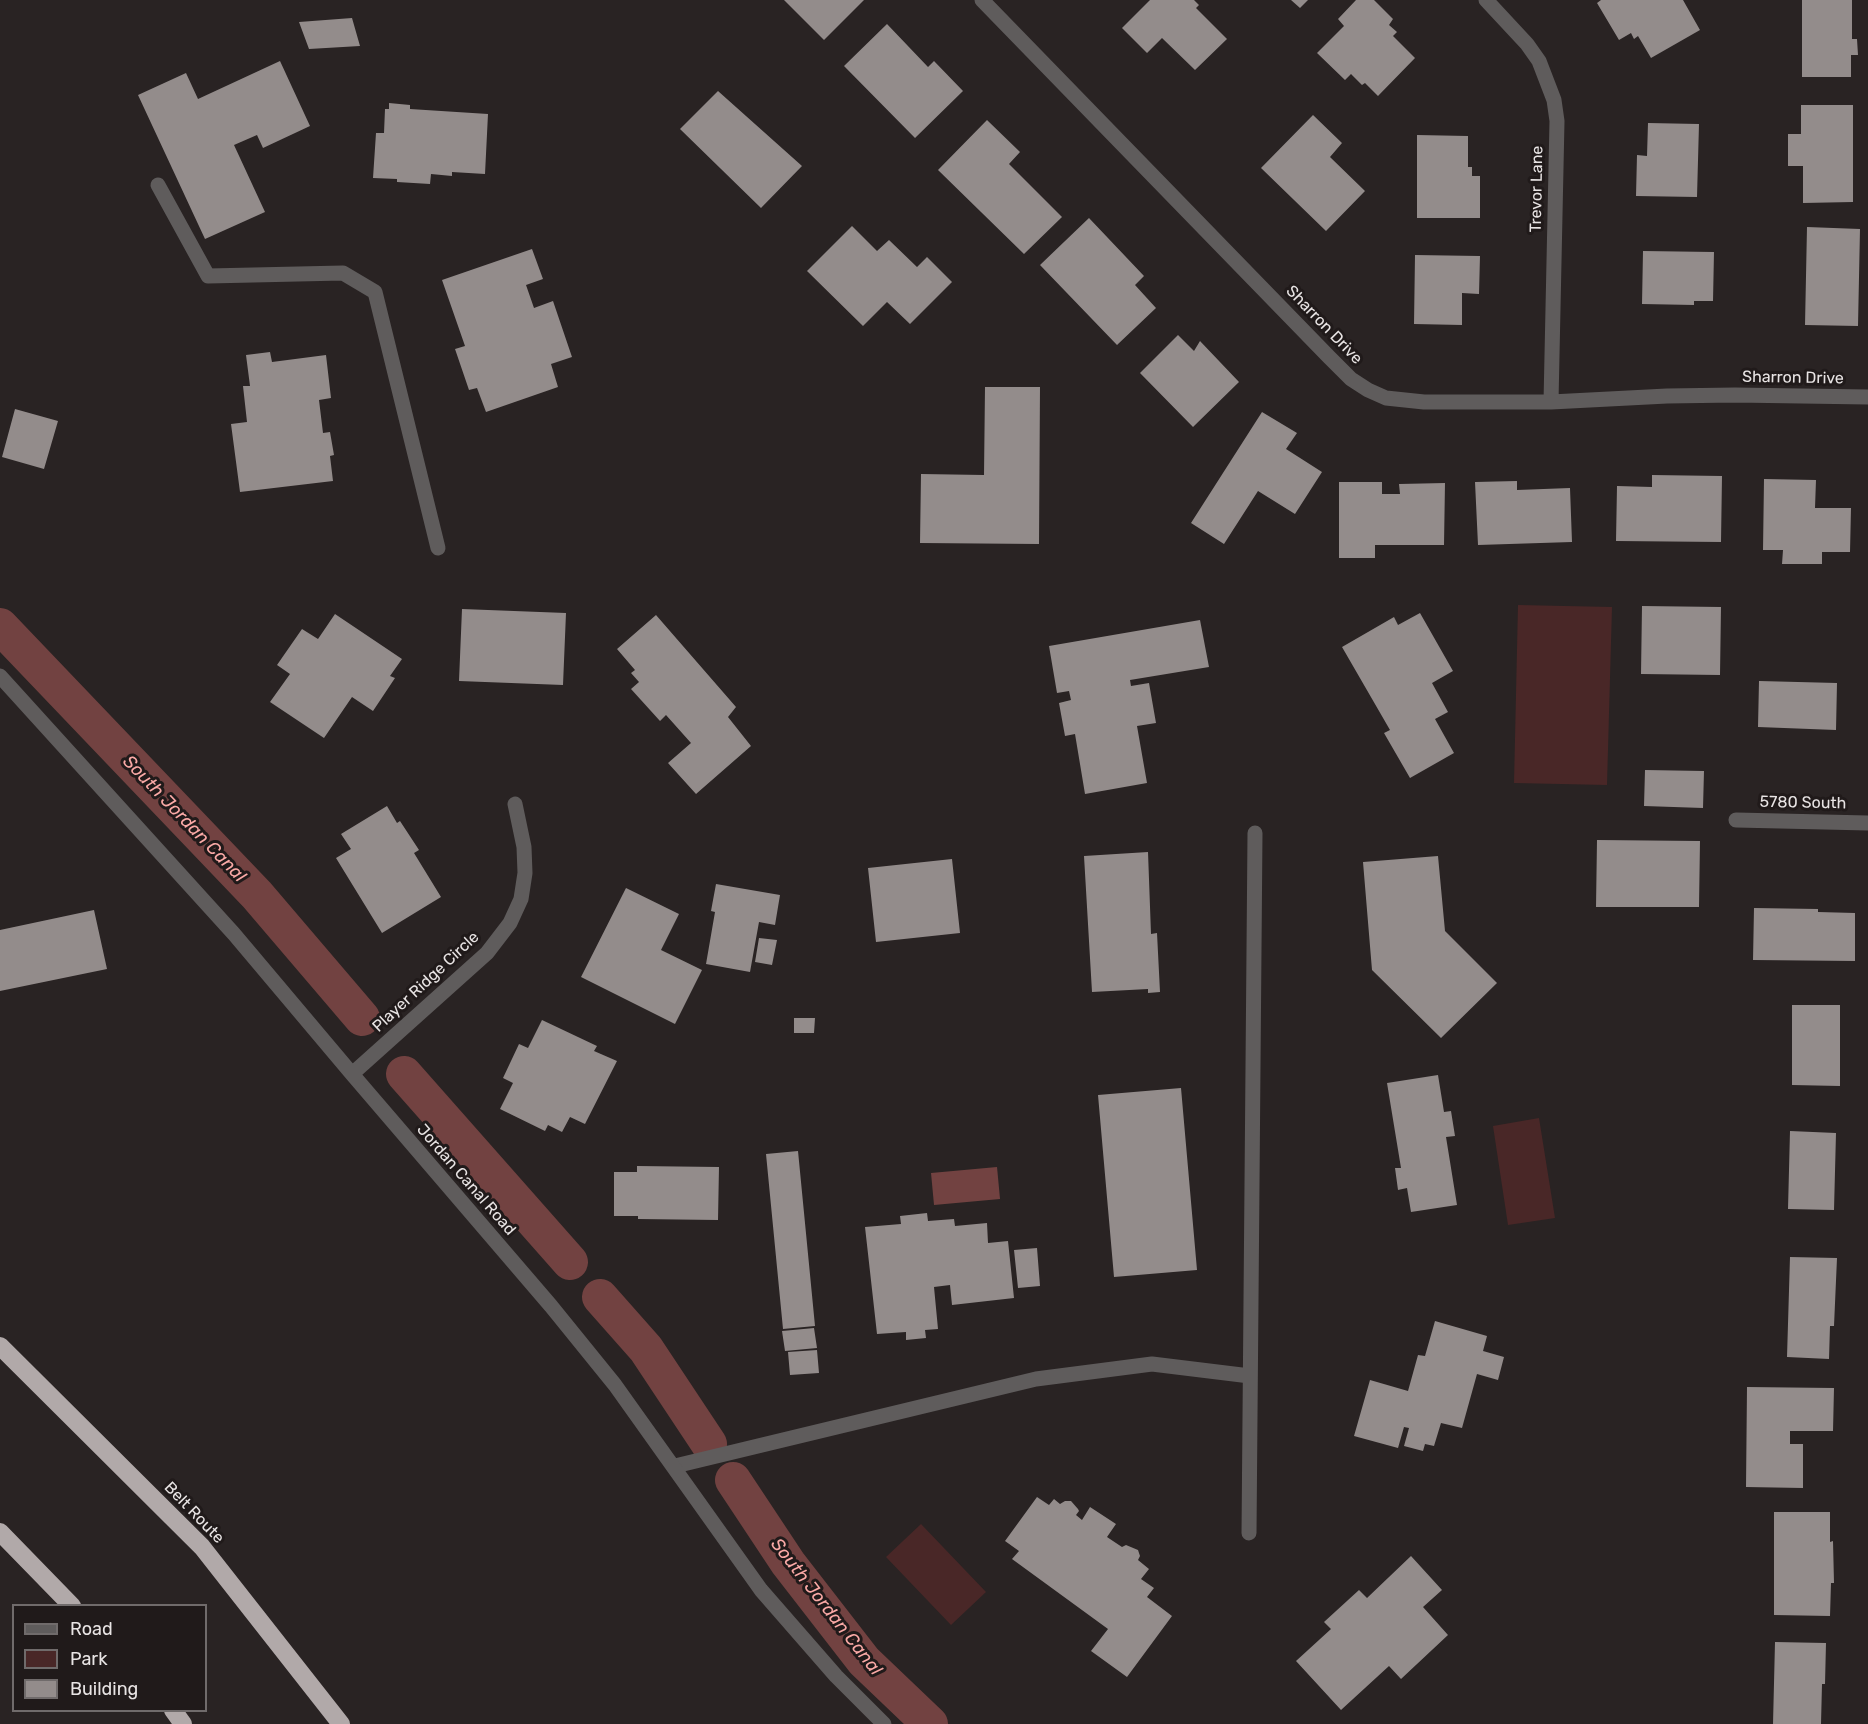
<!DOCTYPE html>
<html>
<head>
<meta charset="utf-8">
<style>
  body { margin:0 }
  #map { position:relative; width:1868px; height:1724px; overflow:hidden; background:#292323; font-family:Rubik,sans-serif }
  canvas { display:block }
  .legend { position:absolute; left:12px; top:1604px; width:195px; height:108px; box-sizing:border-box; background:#201a1a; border:2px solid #706b6b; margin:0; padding:8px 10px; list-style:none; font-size:18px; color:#e8e4e4 }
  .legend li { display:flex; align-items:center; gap:12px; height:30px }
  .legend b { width:30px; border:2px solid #706b6b }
</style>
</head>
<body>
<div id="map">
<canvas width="1868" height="1724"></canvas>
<ul class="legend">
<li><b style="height:8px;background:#5f5c5c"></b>Road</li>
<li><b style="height:16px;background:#492727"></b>Park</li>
<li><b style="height:16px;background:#938c8b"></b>Building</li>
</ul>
</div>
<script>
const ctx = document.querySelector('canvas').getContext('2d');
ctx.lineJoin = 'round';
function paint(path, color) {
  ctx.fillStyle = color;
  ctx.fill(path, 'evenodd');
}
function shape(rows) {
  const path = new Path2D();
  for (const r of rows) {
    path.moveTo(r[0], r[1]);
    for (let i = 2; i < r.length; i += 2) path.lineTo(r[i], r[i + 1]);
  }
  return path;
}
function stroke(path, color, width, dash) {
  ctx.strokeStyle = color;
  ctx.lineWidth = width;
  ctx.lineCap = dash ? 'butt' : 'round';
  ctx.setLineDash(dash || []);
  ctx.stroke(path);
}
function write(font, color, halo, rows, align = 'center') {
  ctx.font = font + ' Rubik,sans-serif';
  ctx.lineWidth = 6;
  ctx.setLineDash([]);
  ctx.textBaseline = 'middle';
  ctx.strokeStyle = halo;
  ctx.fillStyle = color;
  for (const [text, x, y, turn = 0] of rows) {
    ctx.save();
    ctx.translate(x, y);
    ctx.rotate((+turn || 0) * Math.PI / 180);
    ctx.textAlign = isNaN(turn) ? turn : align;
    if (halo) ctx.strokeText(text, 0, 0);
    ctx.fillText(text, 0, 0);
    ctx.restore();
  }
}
paint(shape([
  [1518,605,1612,607,1607,785,1514,783],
  [1539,1118,1555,1218,1508,1225,1493,1126],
  [921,1524,986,1592,951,1625,886,1557]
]), '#492727');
paint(shape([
  [997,1167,1000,1199,934,1205,931,1173]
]), '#724241');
stroke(shape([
  [0,626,257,895,362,1018],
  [404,1074,570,1262],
  [600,1297,646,1349,709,1444],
  [733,1480,788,1563,864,1661,930,1724]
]), '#724241', 36);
paint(shape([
  [784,0,864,0,824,40],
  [1150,0,1194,0,1199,5,1196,8,1227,39,1195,70,1162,38,1147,53,1122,28],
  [1291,0,1308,0,1300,8],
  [1356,0,1374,0,1393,19,1389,25,1397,32,1393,36,1415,58,1378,96,1365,83,1362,85,1351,74,1345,80,1317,53,1344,26,1338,19],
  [1601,0,1683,0,1700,30,1651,58,1638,36,1634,39,1631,33,1619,40,1597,3],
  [1802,0,1852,0,1852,39,1857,39,1858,55,1851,55,1851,77,1802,77],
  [352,18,360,46,309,49,299,22],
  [887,24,928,67,934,61,963,91,915,138,844,66],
  [280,61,310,126,263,148,257,135,234,145,265,212,205,239,138,95,186,73,198,99],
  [718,91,802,166,761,208,680,129],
  [389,103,410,105,410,109,488,114,485,174,452,172,452,176,431,174,430,184,397,182,397,179,373,178,376,133,384,133,385,109,389,109],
  [1801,105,1853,105,1853,202,1803,203,1803,166,1788,166,1788,134,1801,134],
  [1313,115,1342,143,1330,157,1365,191,1326,231,1261,168],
  [987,120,1020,152,1009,164,1062,217,1024,254,938,170],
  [1648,123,1699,124,1697,197,1636,196,1637,155,1647,156],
  [1417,135,1468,136,1468,167,1472,167,1472,176,1480,176,1480,218,1417,218],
  [1089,218,1144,276,1135,285,1156,308,1117,345,1040,265],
  [852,226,877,251,889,240,917,267,927,257,952,282,910,324,887,302,863,326,807,271],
  [1807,227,1860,229,1858,326,1805,325],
  [532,249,543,279,526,285,534,308,553,301,572,357,551,364,558,387,486,412,477,388,469,390,455,349,465,346,442,280],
  [1643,251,1714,252,1713,301,1694,301,1694,305,1642,304],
  [1415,255,1480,256,1479,294,1462,293,1462,325,1414,324],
  [1178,335,1194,351,1200,341,1239,382,1193,427,1140,373],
  [270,352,272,362,326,355,331,398,319,400,323,433,330,432,334,455,330,456,333,481,240,492,231,424,247,422,243,386,250,386,246,355],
  [985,387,1040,387,1039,544,920,543,921,474,984,475],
  [15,409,58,421,44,469,2,457],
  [1262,412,1297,433,1286,449,1322,472,1295,514,1258,491,1224,544,1191,523],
  [1652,475,1722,476,1721,542,1616,541,1617,486,1652,487],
  [1764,479,1816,480,1815,508,1851,508,1850,552,1822,552,1822,564,1782,564,1783,550,1763,550],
  [1517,481,1517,490,1570,488,1572,542,1478,545,1475,482],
  [1339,482,1382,482,1382,494,1400,494,1399,484,1445,483,1444,545,1375,545,1375,558,1339,558],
  [1642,606,1721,607,1720,675,1641,674],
  [462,609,566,613,563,685,459,681],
  [1420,613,1453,671,1432,683,1448,712,1435,719,1454,753,1410,778,1384,733,1390,730,1342,647,1394,617,1398,625],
  [335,614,402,659,390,676,395,678,373,711,352,697,324,738,270,702,290,674,277,665,302,629,318,639],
  [656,615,736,707,728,717,751,746,696,794,668,763,691,743,666,715,660,721,631,689,639,682,631,673,635,670,617,649],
  [1200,620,1209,667,1130,680,1131,686,1149,683,1156,723,1137,726,1147,783,1085,794,1075,734,1065,736,1059,703,1071,700,1069,691,1057,693,1049,646],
  [1759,681,1837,683,1836,730,1758,727],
  [1645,770,1704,771,1703,808,1644,806],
  [387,806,397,823,400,821,419,850,414,853,441,897,382,933,336,858,351,849,341,834],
  [1597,840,1700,841,1699,907,1596,907],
  [1148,852,1151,934,1157,933,1160,992,1148,993,1148,989,1092,992,1084,856],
  [1438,856,1445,931,1497,983,1441,1038,1372,970,1363,862],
  [952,859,960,933,876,942,868,868],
  [716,884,780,895,775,925,759,922,750,972,706,964,715,912,711,911],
  [626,888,679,914,661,950,702,970,675,1024,581,977],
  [1754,908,1818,909,1818,912,1855,913,1855,961,1753,960],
  [94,910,107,969,0,991,0,930],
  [759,938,777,940,772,965,755,962],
  [1792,1005,1840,1005,1840,1086,1792,1085],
  [794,1018,815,1018,814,1033,794,1033],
  [542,1020,597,1046,594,1051,617,1061,585,1124,570,1117,562,1132,548,1125,545,1131,500,1109,513,1083,503,1078,519,1044,528,1048],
  [1438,1075,1444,1112,1451,1111,1455,1136,1446,1137,1457,1205,1411,1212,1407,1188,1398,1190,1395,1168,1401,1168,1387,1083],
  [1181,1088,1197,1270,1114,1277,1098,1095],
  [1790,1131,1836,1133,1834,1210,1788,1209],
  [798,1151,815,1326,783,1329,766,1154],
  [637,1166,719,1167,718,1220,638,1219,638,1216,614,1216,614,1172,637,1172],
  [927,1213,928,1221,954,1219,955,1226,987,1223,988,1243,1008,1241,1014,1298,952,1305,950,1285,934,1287,938,1329,925,1330,926,1338,906,1340,906,1332,877,1334,865,1227,901,1224,900,1216],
  [1037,1248,1040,1286,1018,1288,1014,1250],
  [1790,1257,1837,1258,1834,1326,1830,1326,1829,1359,1787,1357],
  [1435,1321,1487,1336,1483,1351,1504,1357,1498,1380,1477,1374,1462,1428,1441,1423,1434,1446,1425,1444,1423,1451,1404,1446,1409,1428,1404,1427,1398,1448,1354,1436,1370,1380,1408,1391,1418,1355,1425,1356],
  [814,1328,817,1348,785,1351,782,1331],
  [817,1350,819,1373,790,1375,788,1352],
  [1747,1387,1834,1388,1833,1431,1790,1431,1790,1444,1803,1444,1803,1488,1746,1487],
  [1037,1497,1049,1505,1054,1499,1060,1504,1065,1501,1071,1501,1078,1509,1079,1511,1076,1515,1082,1520,1090,1507,1116,1524,1107,1537,1122,1547,1126,1545,1138,1550,1140,1556,1138,1560,1149,1569,1141,1579,1154,1588,1147,1597,1172,1616,1127,1677,1091,1651,1108,1629,1012,1559,1019,1551,1005,1541],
  [1774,1512,1830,1512,1830,1542,1833,1541,1834,1583,1831,1583,1830,1616,1774,1615],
  [1411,1556,1442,1590,1423,1607,1448,1635,1401,1679,1389,1666,1341,1710,1296,1661,1331,1629,1324,1622,1359,1590,1367,1598],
  [1775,1642,1826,1643,1825,1684,1822,1684,1821,1724,1773,1724]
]), '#938c8b');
stroke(shape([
  [158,185,208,276,343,273,375,292,438,548],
  [675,1466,1036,1379,1152,1364,1250,1376],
  [1249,1533,1255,833]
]), '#5f5c5c', 15);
stroke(shape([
  [982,0,1329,357,1351,379,1368,390,1386,398,1424,402,1551,402,1667,396,1735,395,1868,397],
  [1486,0,1527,44,1539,61,1554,100,1557,121,1551,402],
  [0,676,234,934,352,1074,551,1306,615,1385,761,1590,836,1676,884,1724],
  [1736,820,1868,823],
  [352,1074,487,953,510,923,521,899,525,873,524,847,515,804]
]), '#5f5c5c', 15);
stroke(shape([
  [0,1346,202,1547,341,1724],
  [0,1532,72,1606],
  [173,1710,183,1724]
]), '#b1a9a9', 18);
write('16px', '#e8e4e4', '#201a1a', [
  ["Trevor Lane",1537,189,-89],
  ["Sharron Drive",1324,325,46],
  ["Sharron Drive",1793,378,1],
  ["5780 South",1803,803,1],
  ["Player Ridge Circle",426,982,-43],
  ["Jordan Canal Road",466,1180,49],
  ["Belt Route",194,1513,46]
]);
write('italic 18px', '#faa9a6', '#201a1a', [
  ["South Jordan Canal",184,819,46],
  ["South Jordan Canal",826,1607,52]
]);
</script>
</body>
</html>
